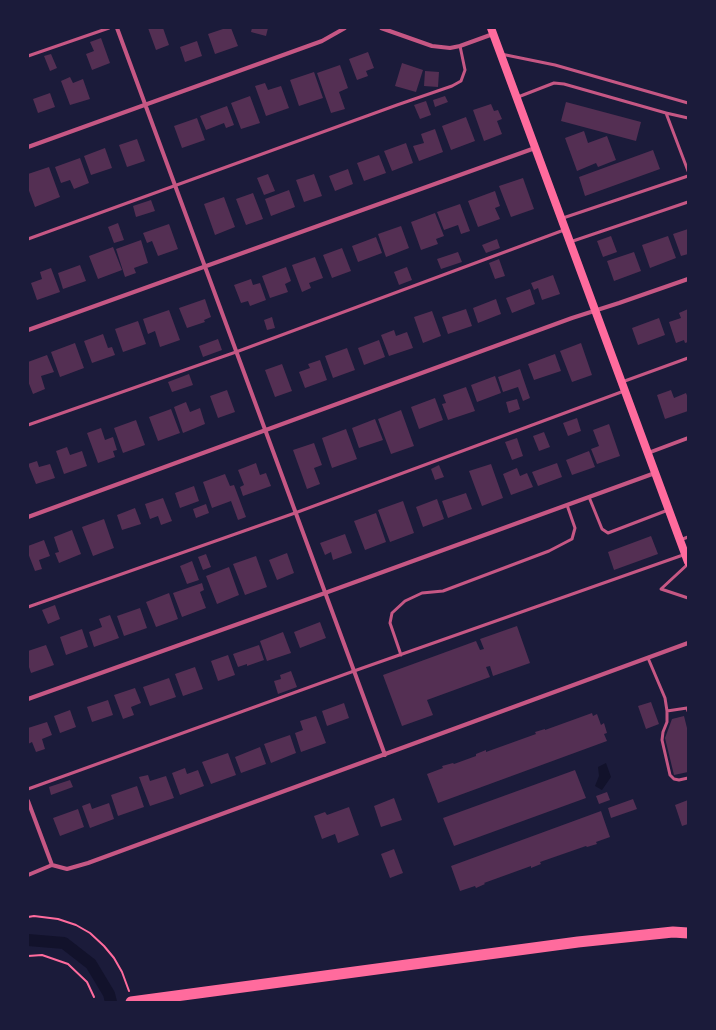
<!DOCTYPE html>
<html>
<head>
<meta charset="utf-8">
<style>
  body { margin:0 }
  #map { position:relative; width:716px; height:1030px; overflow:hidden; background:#1b1b3a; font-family:"Source Sans 3",sans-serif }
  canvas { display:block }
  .frame { position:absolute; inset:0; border:29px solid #1b1b3a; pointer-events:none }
</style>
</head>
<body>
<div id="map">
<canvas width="716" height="1030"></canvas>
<div class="frame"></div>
</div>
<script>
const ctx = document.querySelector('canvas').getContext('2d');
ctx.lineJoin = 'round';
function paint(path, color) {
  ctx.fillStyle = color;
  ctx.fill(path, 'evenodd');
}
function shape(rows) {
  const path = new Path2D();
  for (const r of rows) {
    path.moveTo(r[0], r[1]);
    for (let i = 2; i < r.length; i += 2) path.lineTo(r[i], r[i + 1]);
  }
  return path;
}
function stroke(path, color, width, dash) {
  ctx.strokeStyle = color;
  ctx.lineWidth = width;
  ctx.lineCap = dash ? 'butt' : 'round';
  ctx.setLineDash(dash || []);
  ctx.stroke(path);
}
paint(shape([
  [606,763,611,777,602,790,595,786,599,776,598,767]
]), '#12122b');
stroke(shape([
  [28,940,64,943,91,964,109,994,111,1002]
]), '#12122b', 12);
paint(shape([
  [148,28,163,28,169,45,156,50],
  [226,28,231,28,238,46,215,54,208,34],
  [252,28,268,28,266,36,251,32],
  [101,38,110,63,92,70,86,54,94,51,90,42],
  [197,41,202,56,185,62,180,47],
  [368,52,374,68,366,71,368,76,357,80,349,59],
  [51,54,57,68,50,71,44,56],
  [402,63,423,70,416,92,395,86],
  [340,65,348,88,339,92,345,109,331,113,317,73],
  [425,71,439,72,438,87,424,86],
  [314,72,323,98,299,106,290,80],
  [70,77,73,83,83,79,90,99,70,105,61,81],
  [265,83,268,90,281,86,289,108,266,116,255,86],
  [50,93,55,107,38,113,33,99],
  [250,96,260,123,241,129,231,103],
  [445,96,448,102,435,107,433,100],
  [426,101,431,115,420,119,414,105],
  [566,102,641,122,636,141,561,121],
  [491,104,494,111,498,110,502,119,497,121,502,134,484,141,473,110],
  [227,106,234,125,226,128,224,123,206,130,200,116],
  [466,117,475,141,451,150,442,126],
  [197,118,205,140,182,148,174,126],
  [435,129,443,152,419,161,413,146,424,143,421,134],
  [584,131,588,143,607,136,616,160,598,167,596,163,577,171,565,138],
  [137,139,145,161,127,167,119,145],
  [406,143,413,163,392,171,384,151],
  [105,148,112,168,91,175,84,156],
  [653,150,660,169,585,196,579,177],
  [379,155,386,173,364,181,357,163],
  [80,158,89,183,74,189,70,180,61,183,55,167],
  [49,167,60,197,35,207,28,188,28,174],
  [348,169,353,184,335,191,329,176],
  [268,174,275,191,264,195,257,178],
  [314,174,322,196,304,202,296,180],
  [523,178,534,209,511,217,499,186],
  [289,190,295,207,271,216,265,199],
  [495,191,500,206,495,208,500,219,478,227,468,201],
  [253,193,263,219,246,225,236,199],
  [224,197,235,227,215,235,204,204],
  [151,200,155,211,136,217,133,206],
  [460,204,470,231,461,234,458,225,444,230,437,212],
  [435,213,444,236,436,239,438,244,421,250,411,222],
  [118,223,124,240,114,243,108,227],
  [169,224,178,249,158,256,152,241,147,243,143,233],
  [401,226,409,248,386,257,378,234],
  [688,229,688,254,681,256,673,234],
  [611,236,617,252,603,257,597,241],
  [668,236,676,258,650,268,642,245],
  [376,237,382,253,358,262,352,246],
  [497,239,500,248,486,253,482,245],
  [141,240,148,263,134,268,136,273,125,277,116,249],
  [113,247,122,270,98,279,89,256],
  [342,248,351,271,332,278,323,255],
  [458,252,462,262,441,269,437,259],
  [634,252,641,271,614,281,607,261],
  [315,257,323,278,309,283,311,288,302,292,292,265],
  [499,259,505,276,495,279,489,263],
  [80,265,86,281,63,289,58,273],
  [286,267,291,281,285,284,288,292,270,298,262,276],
  [407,267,412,280,399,285,394,272],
  [51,268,60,292,37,300,31,283,42,279,40,272],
  [553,275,560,294,542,300,538,288,534,290,531,283],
  [251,279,253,285,260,283,266,300,250,306,248,301,241,303,234,285],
  [530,289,535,304,512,313,506,298],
  [205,299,211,317,204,320,205,322,187,328,179,308],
  [496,299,501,314,478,323,473,308],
  [466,309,472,326,448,334,442,317],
  [688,309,688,342,685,343,684,340,676,343,669,322,681,318,679,313],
  [169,310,180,340,160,347,155,331,148,334,143,319],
  [432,311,441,336,423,343,414,317],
  [272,317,275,328,267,330,264,320],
  [659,318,665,335,638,345,632,328],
  [138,321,146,344,123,352,115,329],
  [394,330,396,336,407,332,413,348,389,356,381,335],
  [103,334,108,348,112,347,115,355,92,363,84,341],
  [218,339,222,350,203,357,199,346],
  [379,340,385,357,364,365,358,348],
  [75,343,84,368,60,377,51,352],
  [581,343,592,375,572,382,560,351],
  [347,348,355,370,333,378,325,356],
  [555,354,561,371,534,380,528,364],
  [47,355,54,372,41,376,45,389,33,394,28,381,28,362],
  [320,360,327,380,305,388,299,372,310,368,308,364],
  [282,364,292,391,275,397,265,370],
  [520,369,530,398,523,401,518,387,503,392,498,377],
  [189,374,193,385,172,392,168,382],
  [495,376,501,393,477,402,471,385],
  [466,387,475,411,448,420,442,404,446,403,443,395],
  [227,390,235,412,218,418,210,396],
  [671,390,674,398,686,393,688,398,688,411,665,419,657,395],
  [435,398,443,420,419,429,411,407],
  [517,399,520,409,509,413,506,402],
  [186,402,190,412,200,408,205,424,183,433,174,407],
  [171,409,180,433,158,441,149,417],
  [401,410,414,446,391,454,378,419],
  [577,418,581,431,568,436,563,423],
  [375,419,383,440,359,448,352,428],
  [136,420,145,445,123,453,114,428],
  [609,424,620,456,597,464,591,449,599,446,593,430],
  [101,428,105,440,113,437,117,450,113,451,115,457,98,463,87,433],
  [346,429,357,459,332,468,322,438],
  [544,432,550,447,539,451,533,436],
  [517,438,523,456,512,460,505,442],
  [314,443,322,465,314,468,320,484,307,489,293,450],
  [67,447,70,455,82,451,87,466,64,474,56,451],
  [589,451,595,467,572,475,566,460],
  [37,461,39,467,50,464,55,478,36,484,28,464],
  [256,463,260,475,266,473,271,486,243,496,240,487,244,485,238,470],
  [557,463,562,477,538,486,532,472],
  [491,464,503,498,482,506,469,471],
  [439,465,444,477,435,480,431,469],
  [517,468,520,476,527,473,533,487,511,495,503,474],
  [225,474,230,486,234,485,246,517,238,520,231,501,212,508,203,482],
  [194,486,199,501,180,508,175,493],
  [466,493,472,509,448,518,442,501],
  [163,498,172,521,161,525,158,516,150,519,145,504],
  [437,499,444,519,423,527,416,507],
  [403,501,414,533,390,542,378,510],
  [206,504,209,513,196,518,193,509],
  [135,508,141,524,122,530,117,515],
  [376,513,386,542,365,550,354,521],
  [104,519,114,548,93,556,82,527],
  [72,530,81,554,59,563,55,553,59,552,54,537],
  [345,534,352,553,333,560,331,552,325,555,320,543],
  [651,536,658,554,614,570,608,552],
  [44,540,50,556,39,560,42,569,35,571,28,553,28,546],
  [287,553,294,573,277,580,269,560],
  [206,554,211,567,203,570,198,557],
  [256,556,267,587,245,595,233,564],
  [192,561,199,580,187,584,180,566],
  [229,567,239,595,217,604,206,576],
  [202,583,204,590,200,592,206,608,182,617,173,593],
  [169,593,178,619,156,627,146,602],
  [55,605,60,619,48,624,42,610],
  [140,608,147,628,124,636,117,616],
  [110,615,119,638,94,647,89,632,102,627,99,619],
  [320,622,326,638,300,648,294,632],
  [517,626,530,663,493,676,490,666,486,667,490,677,427,700,433,715,402,726,383,675,476,641,480,650,484,649,480,639],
  [82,629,88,647,66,655,60,637],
  [283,632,291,653,267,661,260,641],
  [46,645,54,665,31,673,28,664,28,651],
  [259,645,264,660,247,666,247,664,238,667,233,654],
  [228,655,235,675,218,681,211,661],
  [195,667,203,689,183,696,175,674],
  [291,671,297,687,278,694,274,681,281,679,280,675],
  [169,678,176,697,150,706,143,687],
  [135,688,141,703,131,707,134,715,123,719,114,695],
  [108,700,113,715,92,722,87,707],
  [651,702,659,724,646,729,638,706],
  [344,703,349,718,327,726,322,711],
  [70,710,76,727,60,733,54,716],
  [592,713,593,716,597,714,601,725,604,723,607,733,604,734,607,741,438,803,427,774,443,768,442,766,453,763,454,764,476,756,476,754,486,750,486,752,536,734,535,732,545,729,545,730],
  [316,716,326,743,301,752,295,733,303,730,300,721],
  [684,716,688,732,688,772,674,775,665,738,672,719],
  [47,722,52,735,42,739,45,749,36,752,32,742,28,744,28,728],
  [290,735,296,753,271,763,264,744],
  [260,747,266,764,241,773,235,757],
  [228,753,236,775,211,784,202,762],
  [185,768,187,774,198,770,204,786,180,795,172,773],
  [575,770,586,798,454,846,443,818],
  [148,775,150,781,166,776,174,798,150,806,139,777],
  [70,780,73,787,51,795,49,787],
  [137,786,144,807,118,816,111,795],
  [607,792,610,800,599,804,596,796],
  [394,798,402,820,381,827,374,806],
  [633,799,637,809,611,818,608,808],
  [688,800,688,824,682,826,675,805],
  [90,803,92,809,109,803,114,819,90,828,82,806],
  [349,807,359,835,338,843,335,834,322,839,314,816,325,812,327,815],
  [78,809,84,827,60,836,53,818],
  [601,811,610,837,596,842,597,844,587,847,586,846,540,862,541,864,531,868,531,866,484,883,485,884,476,888,475,886,460,891,451,866],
  [394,849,403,873,390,878,381,854]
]), '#542f53');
stroke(shape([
  [28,917,34,916,58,919,76,925,90,933,104,946,114,958,122,972,129,991],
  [28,956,42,955,68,964,87,982,94,997]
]), '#ff6b9d', 2);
stroke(shape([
  [501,54,555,65,688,103],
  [28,56,109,28],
  [518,97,554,83,564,84,666,113,688,171],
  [666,113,688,118],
  [563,218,688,176],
  [28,239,397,105,452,86,461,81,465,70,460,46],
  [570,242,688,202],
  [622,382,688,358],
  [28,425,236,352,564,230],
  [589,497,602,529,608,533,668,510],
  [680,540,688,537],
  [688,564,661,589,688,598],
  [28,607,295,513,624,391],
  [401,655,390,623,392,613,405,601,422,593,443,591,549,551,572,539,575,528,567,505],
  [648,658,665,698,667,711,667,722,663,732,662,740,670,775,674,779,679,780,688,778],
  [667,711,687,708,688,711],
  [28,789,354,671,683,555]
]), '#c65784', 3);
stroke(shape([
  [117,28,385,755],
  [381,28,432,46,450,48,460,46,493,34],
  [28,147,322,41,345,28],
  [28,330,535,148],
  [648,453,688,438],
  [28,517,572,318,619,303,688,279],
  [28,699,325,593,655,473],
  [28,801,52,865],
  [28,875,52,865,67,869,88,863,688,643]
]), '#c65784', 4);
stroke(shape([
  [491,28,688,562]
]), '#ff6b9d', 8);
stroke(shape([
  [131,1002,578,942,673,932,688,933]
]), '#ff6b9d', 11);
</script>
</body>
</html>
